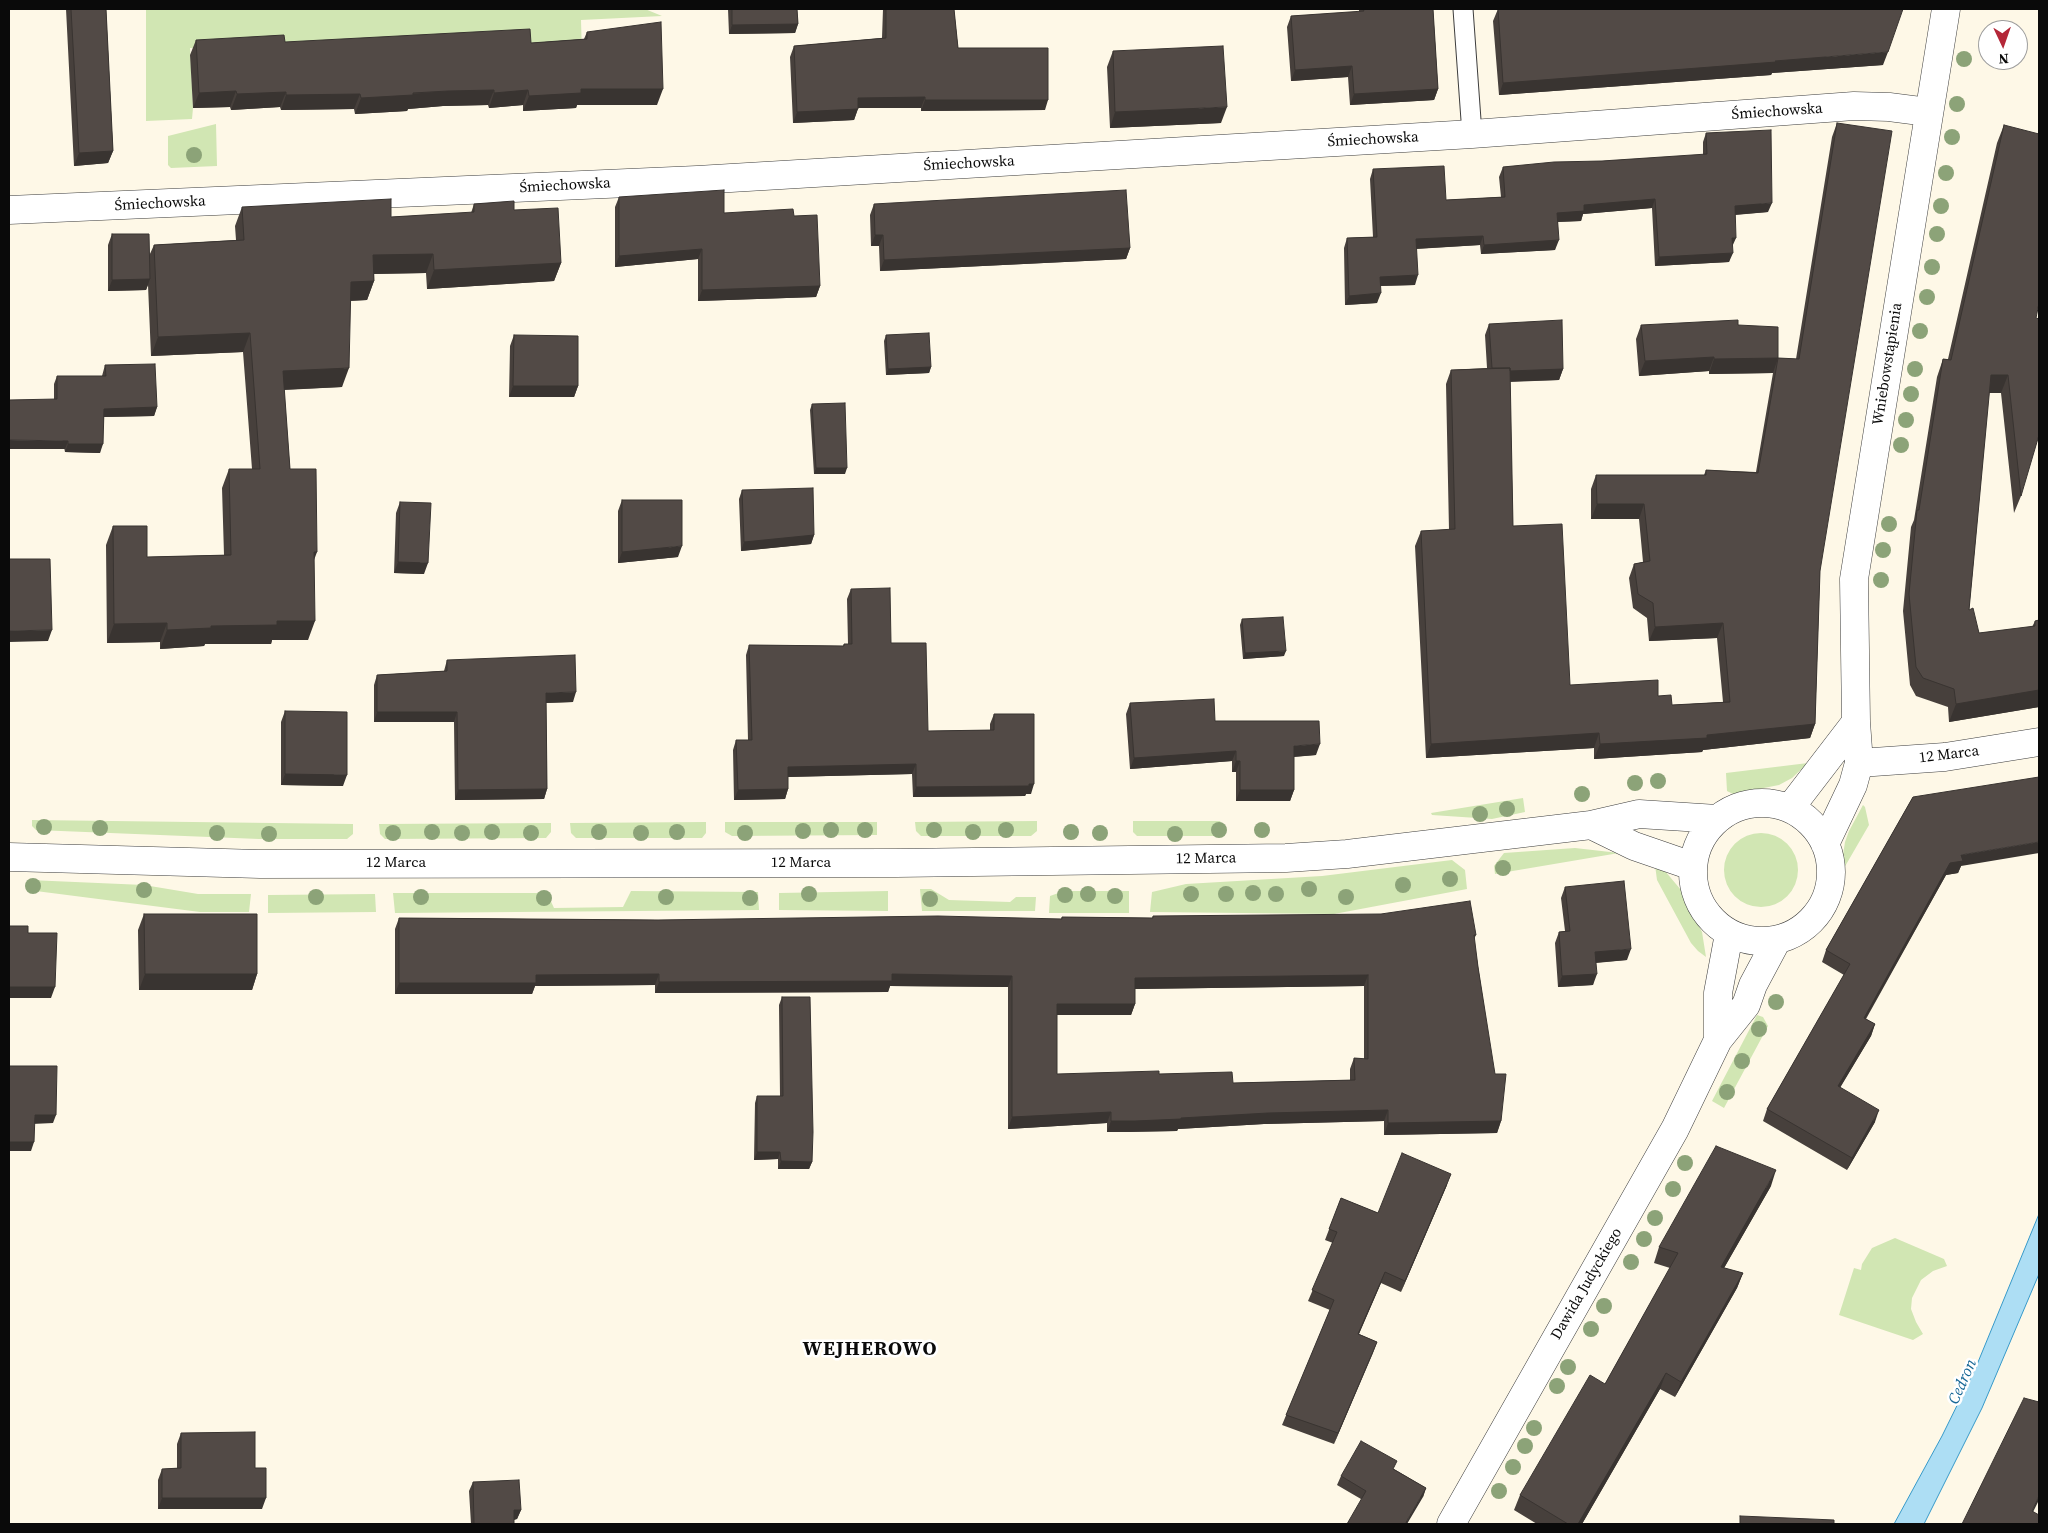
<!DOCTYPE html>
<html>
<head>
<meta charset="utf-8">
<style>
  body { margin:0 }
  #map { position:relative; width:2048px; height:1533px; overflow:hidden; background:#fef8e7; font-family:"Source Serif 4",serif }
  canvas { display:block }
  .frame { position:absolute; inset:0; border:10px solid #0a0a0a; pointer-events:none }
  .north { position:absolute; left:1978px; top:20px; width:50px; height:50px; box-sizing:border-box; background:#fff; border:1px solid #9d9d9d; border-radius:50%; rotate:177deg; font-size:14px; font-weight:700; line-height:20px; text-align:center; color:#0a0a0a }
  .north::after { content:''; display:block; margin:auto; width:18px; height:22px; background:#b42738; clip-path:polygon(50% 0,100% 100%,50% 72%,0 100%) }
</style>
</head>
<body>
<div id="map">
<canvas width="2048" height="1533"></canvas>
<div class="frame"></div>
<div class="north">N</div>
</div>
<script>
const ctx = document.querySelector('canvas').getContext('2d');
ctx.lineJoin = 'round';
function paint(path, color) {
  ctx.fillStyle = color;
  ctx.fill(path, 'evenodd');
}
function shape(rows) {
  const path = new Path2D();
  for (const r of rows) {
    if (r.length === 3) {
      path.moveTo(r[0] + r[2], r[1]);
      path.arc(r[0], r[1], r[2], 0, 2 * Math.PI);
      continue;
    }
    path.moveTo(r[0], r[1]);
    for (let i = 2; i < r.length; i += 2) path.lineTo(r[i], r[i + 1]);
  }
  return path;
}
function stroke(path, color, width, dash) {
  ctx.strokeStyle = color;
  ctx.lineWidth = width;
  ctx.lineCap = dash ? 'butt' : 'round';
  ctx.setLineDash(dash || []);
  ctx.stroke(path);
}
function write(font, color, halo, rows, align = 'center') {
  ctx.font = font + ' "Source Serif 4",serif';
  ctx.lineWidth = 5;
  ctx.setLineDash([]);
  ctx.textBaseline = 'middle';
  ctx.strokeStyle = halo;
  ctx.fillStyle = color;
  for (const [text, x, y, turn = 0] of rows) {
    ctx.save();
    ctx.translate(x, y);
    ctx.rotate((+turn || 0) * Math.PI / 180);
    ctx.textAlign = isNaN(turn) ? turn : align;
    if (halo) ctx.strokeText(text, 0, 0);
    ctx.fillText(text, 0, 0);
    ctx.restore();
  }
}
paint(shape([
  [146,9,645,9,662,16,581,20,582,55,190,48,193,108,192,119,146,121],
  [216,124,217,166,171,168,168,165,168,136],
  [1808,763,1792,778,1779,785,1733,794,1727,791,1726,773],
  [1523,798,1525,812,1492,819,1432,815,1431,813],
  [1863,805,1865,807,1869,825,1840,875,1845,842,1849,831],
  [32,820,353,824,353,834,347,839,259,839,36,830,32,826],
  [1037,821,1037,831,1031,836,921,836,916,831,915,822],
  [1133,821,1220,821,1224,827,1224,836,1137,836,1133,832],
  [706,822,706,833,702,838,576,838,571,833,570,823],
  [725,822,877,822,877,835,732,836,725,832],
  [551,823,551,832,546,838,385,839,380,834,379,824],
  [1761,870,37],
  [1575,848,1619,853,1495,874,1494,866,1504,853],
  [1452,860,1465,870,1467,889,1334,914,1150,912,1152,892,1186,884,1322,876],
  [1655,865,1665,871,1681,890,1702,932,1706,957,1698,951,1691,943,1657,880],
  [29,880,144,885,198,894,251,894,249,912,200,912,28,890],
  [920,889,931,889,949,900,1010,902,1016,897,1036,897,1035,911,922,911],
  [631,891,758,892,759,910,395,913,393,893,547,893,554,908,623,907],
  [888,891,888,911,779,910,779,893],
  [1064,891,1129,891,1129,913,1049,913,1050,896],
  [375,894,376,912,268,913,268,895],
  [1757,1015,1763,1017,1768,1026,1724,1108,1712,1101],
  [1895,1238,1944,1259,1947,1266,1933,1271,1921,1280,1912,1298,1911,1309,1916,1322,1923,1334,1913,1340,1839,1315,1854,1268,1861,1270,1862,1264,1872,1248]
]), '#d1e6b3');
const water = shape([
  [2039,1214,2039,1274,1982,1408,1924,1524,1894,1524,1942,1436,1976,1367,2039,1214]
]);
paint(water, '#addef4');
stroke(water, '#3699c9', 1);
const service = shape([
  [1463,9,1472,134]
]);
const minor = shape([
  [9,210,697,180,1472,134,1854,106,1889,107,1928,112],
  [1859,763,1945,757,2039,742]
]);
const tertiary = shape([
  [1762,872,69],
  [1790,808,1856,722],
  [1591,825,1634,846,1692,866],
  [1825,844,1853,785,1859,763,1856,722,1854,579,1946,9],
  [9,857,260,864,896,863,1286,858,1347,854,1591,825,1639,814,1717,819],
  [1718,1040,1718,993,1729,934],
  [1451,1524,1675,1129,1718,1040,1746,1005,1753,985,1777,940]
]);
stroke(service, '#3d3d3d', 21);
stroke(minor, '#3d3d3d', 29);
stroke(tertiary, '#3d3d3d', 29);
stroke(service, '#fff', 19);
stroke(minor, '#fff', 28);
stroke(tertiary, '#fff', 28);
ctx.fillStyle = '#8ca378';
for (const [x, y] of [
  [1964,59],
  [1957,104],
  [1952,137],
  [194,155],
  [1946,173],
  [1941,206],
  [1937,234],
  [1932,267],
  [1927,297],
  [1920,331],
  [1915,369],
  [1911,394],
  [1906,420],
  [1901,445],
  [1889,524],
  [1883,550],
  [1881,580],
  [1658,781],
  [1635,783],
  [1582,794],
  [1507,809],
  [1480,814],
  [44,827],
  [100,828],
  [831,830],
  [865,830],
  [934,830],
  [1006,830],
  [1219,830],
  [1262,830],
  [803,831],
  [432,832],
  [492,832],
  [599,832],
  [677,832],
  [973,832],
  [1071,832],
  [217,833],
  [393,833],
  [462,833],
  [531,833],
  [641,833],
  [745,833],
  [1100,833],
  [269,834],
  [1175,834],
  [1503,868],
  [1450,879],
  [1403,885],
  [33,886],
  [1309,889],
  [144,890],
  [1253,893],
  [809,894],
  [1088,894],
  [1191,894],
  [1226,894],
  [1276,894],
  [1065,895],
  [1115,896],
  [316,897],
  [421,897],
  [666,897],
  [1346,897],
  [544,898],
  [750,898],
  [930,899],
  [1776,1002],
  [1759,1029],
  [1742,1061],
  [1727,1092],
  [1685,1163],
  [1673,1189],
  [1655,1218],
  [1644,1239],
  [1631,1262],
  [1604,1306],
  [1591,1329],
  [1568,1367],
  [1557,1386],
  [1534,1428],
  [1525,1446],
  [1513,1467],
  [1499,1491]
]) {
  ctx.beginPath();
  ctx.arc(x, y, 8, 0, 2 * Math.PI);
  ctx.fill();
}
paint(shape([
  [66,9,106,9,113,151,108,163,74,166],
  [728,9,797,9,798,24,795,33,729,34],
  [883,9,954,9,958,48,1045,110,921,111,921,108,858,108,854,120,793,123,790,57,794,46,882,38],
  [1359,9,1433,9,1438,89,1434,100,1350,105,1348,77,1291,81,1287,27,1291,16,1359,12],
  [1498,9,1883,65,1772,73,1771,75,1499,95,1493,21],
  [587,32,657,105,577,105,576,108,523,111,523,105,489,108,488,105,443,106,408,109,407,111,355,114,354,109,281,110,280,107,231,110,230,107,193,108,190,55,196,40,285,42,531,43,584,39],
  [1113,51,1221,123,1110,128,1107,67],
  [1837,123,1820,571,1815,724,1810,738,1703,750,1702,752,1594,759,1594,748,1426,758,1415,546,1421,531,1449,530,1446,384,1451,370,1487,368,1485,335,1489,324,1563,369,1559,380,1510,382,1513,526,1570,685,1658,696,1672,705,1723,702,1717,638,1649,641,1647,618,1633,608,1629,578,1634,564,1643,562,1639,519,1591,519,1591,489,1596,475,1704,475,1706,470,1756,472,1773,373,1709,374,1709,371,1639,376,1636,339,1641,325,1738,325,1778,358,1796,359,1832,137],
  [2004,125,2036,318,2021,496,2014,513,2001,393,1989,393,1969,610,1979,633,2032,627,2035,621,2039,620,2039,707,1949,722,1948,707,1916,696,1910,685,1903,611,1911,527,1914,520,1937,377,1943,359,1948,359,1997,143],
  [1706,133,1768,212,1735,215,1732,247,1729,262,1655,266,1652,208,1583,214,1581,221,1558,222,1555,250,1481,254,1480,245,1416,249,1415,285,1380,286,1377,303,1345,305,1344,248,1347,238,1373,237,1370,179,1373,169,1446,200,1501,197,1499,177,1503,167,1703,155,1703,142],
  [619,197,724,213,794,216,820,286,816,297,698,301,698,259,615,267,615,207],
  [474,204,514,210,561,263,554,281,427,289,426,273,374,274,374,281,367,300,350,301,342,387,284,390,290,469,314,561,308,640,272,640,271,644,205,644,204,646,160,649,160,642,107,643,106,545,113,526,147,557,224,555,222,488,229,469,252,469,243,352,151,356,148,285,146,290,108,291,108,245,112,234,149,256,154,245,236,240,235,226,242,207,391,217,471,213],
  [874,204,1130,248,1126,259,880,271,879,246,871,246,870,215],
  [514,335,578,386,574,397,509,397,510,346],
  [886,335,931,367,929,373,886,375,884,341],
  [105,365,157,407,154,416,104,417,100,453,65,452,54,399,54,384,57,376,102,376],
  [812,404,845,474,814,474,810,410],
  [742,490,814,535,811,544,741,551,739,499],
  [622,500,678,557,618,563,618,511],
  [400,502,424,574,394,573,396,513],
  [851,589,891,643,928,731,990,730,990,724,994,714,1031,794,1026,794,1025,796,913,797,912,774,788,777,788,789,785,799,734,800,733,750,736,740,748,740,746,655,749,645,843,646,844,644,848,644,847,599],
  [1242,619,1284,656,1243,659,1240,625],
  [447,660,573,702,546,703,547,789,544,799,455,800,454,722,374,722,374,685,377,675,444,671],
  [1130,703,1215,721,1316,755,1294,757,1294,790,1290,801,1236,801,1236,772,1232,772,1232,761,1130,769,1126,714],
  [285,711,343,786,281,785,281,722],
  [1913,797,1961,866,1958,873,1946,875,1866,1019,1875,1024,1871,1036,1840,1087,1875,1122,1847,1170,1763,1121,1767,1109,1844,975,1822,962,1826,950],
  [1565,887,1627,960,1596,963,1593,985,1558,987,1555,943,1559,932,1565,931,1561,898],
  [144,914,257,974,252,990,139,990,138,930],
  [1153,916,1476,935,1474,939,1501,1121,1497,1133,1384,1135,1384,1121,1264,1124,1178,1129,1177,1131,1131,1132,1107,1132,1107,1123,1008,1129,1008,987,890,986,888,992,655,993,655,985,535,986,532,994,395,994,395,929,399,918,658,920,1061,919,1062,917,1152,918],
  [1364,986,1364,1059,1354,1058,1350,1069,1350,1080,1233,1083,1057,1074,1057,1015,1131,1015,1135,1004,1135,989],
  [782,997,812,1162,809,1169,778,1169,778,1159,754,1160,755,1103,757,1096,780,1096,779,1005],
  [1447,1185,1401,1292,1381,1283,1359,1334,1377,1342,1334,1444,1282,1425,1330,1310,1308,1301,1333,1243,1325,1240,1341,1198,1378,1213],
  [1771,1186,1724,1268,1743,1273,1737,1288,1675,1397,1660,1389,1582,1524,1537,1524,1514,1510,1520,1495,1605,1384,1670,1268,1654,1263,1659,1247],
  [181,1433,255,1468,262,1509,158,1509,158,1480,162,1469,177,1468,177,1444],
  [1394,1469,1426,1488,1423,1497,1361,1499,1337,1485,1341,1476],
  [473,1482,521,1510,517,1519,514,1520,514,1524,471,1524,469,1491]
]), '#47403c');
paint(shape([
  [798,24,795,33,729,34,732,25],
  [1888,52,1883,65,1772,73,1771,75,1499,95,1503,83],
  [1352,66,1348,77,1291,81,1295,70],
  [581,89,663,89,657,105,577,105,576,108,523,111,529,96],
  [1438,89,1434,100,1350,105,1354,94],
  [494,90,488,105,443,106,408,109,407,111,355,114,361,98,448,91],
  [528,90,523,105,489,108,494,93],
  [236,91,230,107,193,108,199,93],
  [286,92,280,107,231,110,237,94],
  [360,94,354,109,281,110,286,95],
  [925,97,921,108,854,108,858,98],
  [925,100,1048,100,1045,110,921,111],
  [1227,107,1221,123,1110,128,1115,112],
  [858,109,854,120,793,123,797,112],
  [113,151,108,163,74,166,79,153],
  [1655,199,1652,208,1583,214,1581,221,1553,222,1557,213,1584,205],
  [1772,203,1768,212,1731,215,1735,206],
  [875,235,883,235,879,246,871,246],
  [1483,236,1480,245,1412,249,1416,239],
  [1732,238,1736,238,1732,247],
  [1559,240,1555,250,1481,254,1484,245],
  [1130,248,1126,259,880,271,884,260],
  [702,249,698,259,615,267,619,256],
  [1733,253,1729,262,1655,266,1659,257],
  [433,254,426,273,366,274,373,255],
  [561,263,554,281,427,289,434,270],
  [1418,275,1415,285,1376,286,1380,277],
  [150,279,146,290,108,291,112,280],
  [374,281,367,300,344,301,351,282],
  [820,286,816,297,698,301,702,290],
  [1381,293,1377,303,1345,305,1349,296],
  [250,333,243,352,151,356,158,337],
  [1714,357,1709,371,1639,376,1645,361],
  [1778,358,1773,373,1709,374,1714,359],
  [931,367,929,373,886,375,888,369],
  [349,368,342,387,276,390,283,371],
  [1563,369,1559,380,1488,382,1492,371],
  [1991,375,2008,375,2001,393,1985,393],
  [513,386,578,386,574,397,509,397],
  [157,407,154,416,101,417,104,409],
  [9,440,68,441,65,449,9,449],
  [68,444,103,444,100,453,65,452],
  [816,468,847,468,845,474,814,474],
  [1597,504,1644,504,1639,519,1591,519],
  [814,535,811,544,741,551,744,542],
  [682,546,678,557,618,563,622,552],
  [314,552,317,552,310,571],
  [398,562,428,563,424,574,394,573],
  [277,621,315,621,308,640,272,640,271,644,205,644,204,646,160,649,167,630,211,626],
  [167,623,160,642,107,643,114,624],
  [1723,623,1717,638,1649,641,1655,627],
  [52,630,48,641,9,642,9,631],
  [1286,651,1284,656,1243,659,1245,653],
  [2039,690,2039,707,1949,722,1956,704],
  [576,692,573,702,542,703,546,693],
  [377,712,457,712,454,722,374,722],
  [1815,724,1810,738,1703,750,1702,752,1594,759,1600,744,1707,735],
  [1599,733,1594,748,1426,758,1431,744],
  [1320,744,1316,755,1290,757,1294,746],
  [1236,751,1232,761,1130,769,1134,758],
  [1236,761,1240,761,1236,772,1232,772],
  [916,764,912,774,784,777,788,767],
  [285,774,347,775,343,786,281,785],
  [1029,784,1034,784,1031,794,1026,794,1025,796,913,797,916,787],
  [547,789,544,799,455,800,458,790],
  [788,789,785,799,734,800,738,790],
  [1240,790,1294,790,1290,801,1236,801],
  [2039,842,2039,853,1961,866,1958,873,1946,875,1859,1030,1864,1018,1950,863,1961,855],
  [1631,949,1627,960,1591,963,1595,952],
  [145,974,257,974,252,990,139,990],
  [659,974,655,985,535,986,532,994,395,994,399,983,536,975],
  [892,974,1012,976,1008,987,890,986,888,992,655,993,659,982],
  [1597,974,1593,985,1558,987,1562,976],
  [1368,975,1364,986,1131,989,1135,978],
  [9,987,55,987,51,998,9,998],
  [1057,1004,1135,1004,1131,1015,1053,1015],
  [1875,1024,1871,1036,1834,1098,1838,1086],
  [1388,1110,1384,1121,1264,1124,1178,1129,1177,1131,1107,1132,1111,1121,1268,1113],
  [1879,1110,1875,1122,1847,1170,1852,1158],
  [1111,1112,1107,1123,1008,1129,1012,1117],
  [35,1115,56,1115,53,1123,32,1124],
  [1501,1121,1497,1133,1384,1135,1388,1123],
  [9,1142,34,1142,31,1151,9,1151],
  [757,1152,780,1152,778,1159,754,1160],
  [781,1161,812,1162,809,1169,778,1169],
  [1776,1170,1771,1186,1716,1282,1721,1267],
  [1451,1174,1447,1185,1401,1292,1405,1281],
  [1385,1272,1381,1283,1354,1345,1358,1334],
  [1743,1273,1737,1288,1675,1397,1681,1382],
  [1377,1342,1373,1353,1334,1444,1338,1433],
  [1666,1373,1660,1389,1582,1524,1578,1524],
  [1426,1488,1423,1497,1407,1524,1405,1524],
  [2039,1496,2039,1500,2027,1524,2032,1511],
  [162,1498,266,1498,262,1509,158,1509],
  [514,1510,521,1510,517,1519,510,1520]
]), '#393431');
const building = shape([
  [71,9,106,9,113,151,79,153,71,9],
  [732,9,797,9,798,24,732,25,732,9],
  [886,9,954,9,958,48,1048,48,1048,100,925,100,925,97,858,98,858,109,797,112,794,46,886,38,886,9],
  [1363,9,1433,9,1438,89,1354,94,1352,66,1295,70,1291,16,1364,11,1363,9],
  [1498,9,1903,9,1888,52,1775,61,1776,62,1503,83,1498,9],
  [661,22,663,89,581,89,581,93,529,96,528,90,494,93,494,90,448,91,413,93,413,95,361,98,360,94,286,95,286,92,237,94,236,91,199,93,196,40,284,35,285,42,530,29,531,43,587,39,587,32,661,22],
  [1223,46,1227,107,1115,112,1113,51,1223,46],
  [1837,123,1892,131,1820,571,1815,724,1707,735,1707,738,1600,744,1599,733,1431,744,1421,531,1455,529,1451,370,1510,368,1513,526,1562,524,1570,685,1658,680,1658,696,1671,695,1672,705,1730,702,1723,623,1655,627,1653,603,1638,594,1634,564,1650,561,1644,504,1597,504,1596,475,1706,475,1706,470,1758,473,1778,358,1714,359,1714,357,1645,361,1641,325,1738,320,1738,325,1778,327,1778,358,1799,359,1837,123],
  [2004,125,2039,134,2039,303,2036,318,2039,319,2039,435,2021,496,2008,375,1991,375,1969,610,1973,608,1979,633,2035,626,2035,621,2039,620,2039,690,1956,704,1954,689,1923,678,1916,667,1909,594,1917,510,1919,510,1943,359,1951,360,2004,125],
  [1771,130,1772,203,1735,206,1736,238,1732,238,1733,253,1659,257,1655,199,1584,205,1584,211,1557,213,1559,240,1484,245,1483,236,1416,239,1418,275,1380,277,1381,293,1349,296,1347,238,1377,237,1373,169,1444,166,1446,200,1505,197,1503,167,1554,162,1602,161,1707,154,1706,133,1771,130],
  [724,190,724,213,793,209,794,216,817,215,820,286,702,290,702,249,619,256,619,197,724,190],
  [1126,190,1130,248,884,260,883,235,875,235,874,204,1126,190],
  [391,199,391,217,474,212,474,204,514,201,514,210,558,208,561,263,434,270,433,254,373,255,374,281,351,282,349,368,283,371,290,469,316,469,317,552,314,552,315,621,277,621,277,625,211,626,211,628,167,630,167,623,114,624,113,526,147,526,147,557,231,555,229,469,260,469,250,333,158,337,154,245,244,240,242,207,391,199],
  [112,234,149,234,150,279,112,280,112,234],
  [1562,320,1563,369,1510,371,1510,368,1492,368,1489,324,1562,320],
  [929,333,931,367,888,369,886,335,929,333],
  [514,335,578,336,578,386,513,386,514,335],
  [155,364,157,407,104,409,103,444,68,444,68,441,9,440,9,400,57,399,57,376,106,376,105,365,155,364],
  [845,403,847,468,816,468,812,404,845,403],
  [813,488,814,535,744,542,742,490,813,488],
  [622,500,682,500,682,546,622,552,622,500],
  [400,502,431,503,428,563,398,562,400,502],
  [9,559,50,559,52,630,9,631,9,559],
  [890,588,891,643,926,643,928,731,994,730,994,714,1034,714,1034,784,1029,784,1029,786,916,787,916,764,788,767,788,789,738,790,736,740,752,740,749,645,844,646,844,644,852,644,851,589,890,588],
  [1283,617,1286,651,1245,653,1242,619,1283,617],
  [575,655,576,692,546,693,547,789,458,790,457,712,377,712,377,675,447,671,447,660,575,655],
  [1214,699,1215,721,1319,721,1320,744,1294,746,1294,790,1240,790,1240,761,1236,761,1236,751,1134,758,1130,703,1214,699],
  [285,711,347,712,347,775,285,774,285,711],
  [2039,777,2039,842,1961,855,1963,861,1950,863,1864,1018,1875,1024,1838,1086,1879,1110,1852,1158,1767,1109,1850,964,1826,950,1913,797,2039,777],
  [1624,881,1631,949,1595,952,1597,974,1562,976,1559,932,1570,931,1565,887,1624,881],
  [1470,901,1476,935,1474,935,1478,967,1495,1074,1506,1074,1501,1121,1388,1123,1388,1110,1268,1113,1181,1118,1181,1119,1135,1121,1111,1121,1111,1112,1012,1117,1012,976,892,974,892,981,659,982,659,974,536,975,536,983,399,983,399,918,658,920,938,916,1062,919,1062,917,1153,918,1153,916,1381,914,1470,901],
  [1368,975,1368,1059,1354,1058,1355,1080,1233,1083,1232,1072,1159,1074,1159,1071,1057,1074,1057,1004,1135,1004,1135,978,1368,975],
  [144,914,257,914,257,974,145,974,144,914],
  [9,926,28,926,28,933,57,933,55,987,9,987,9,926],
  [782,997,810,997,813,1132,812,1162,781,1161,780,1152,757,1152,757,1096,783,1096,782,997],
  [9,1066,57,1066,56,1115,35,1115,34,1142,9,1142,9,1066],
  [1716,1146,1776,1170,1721,1267,1743,1273,1681,1382,1666,1373,1578,1524,1568,1524,1520,1495,1590,1375,1605,1384,1678,1253,1659,1247,1716,1146],
  [1402,1153,1451,1174,1405,1281,1385,1272,1358,1334,1377,1342,1338,1433,1286,1415,1334,1300,1312,1290,1337,1232,1329,1229,1341,1198,1378,1213,1402,1153],
  [2024,1398,2039,1402,2039,1496,2032,1511,2039,1515,2039,1524,1962,1524,2024,1398],
  [255,1432,255,1468,266,1468,266,1498,162,1498,162,1469,181,1468,181,1433,255,1432],
  [1361,1441,1397,1461,1393,1469,1426,1488,1405,1524,1347,1524,1366,1491,1341,1476,1361,1441],
  [519,1480,521,1510,514,1510,514,1524,474,1524,473,1482,519,1480],
  [1740,1516,1834,1520,1834,1524,1740,1524,1740,1516]
]);
paint(building, '#524a46');
stroke(building, '#393431', 1);
write('15px', '#0a0a0a', '#fff', [
  ["Śmiechowska",1777,112,-4],
  ["Śmiechowska",1373,140,-3],
  ["Śmiechowska",969,164,-3],
  ["Śmiechowska",565,186,-3],
  ["Śmiechowska",160,204,-3],
  ["Wniebowstąpienia",1888,364,-81],
  ["12 Marca",1949,755,-7],
  ["12 Marca",1206,859,-1],
  ["12 Marca",396,863],
  ["12 Marca",801,863],
  ["Dawida Judyckiego",1587,1284,-60]
]);
write('italic 16px', '#186896', '#fff', [
  ["Cedron",1963,1382,-66]
]);
ctx.letterSpacing = '1px';
write('bold 20px', '#0a0a0a', '#fff', [
  ["WEJHEROWO",870,1350]
]);
ctx.letterSpacing = '0px';
</script>
</body>
</html>
